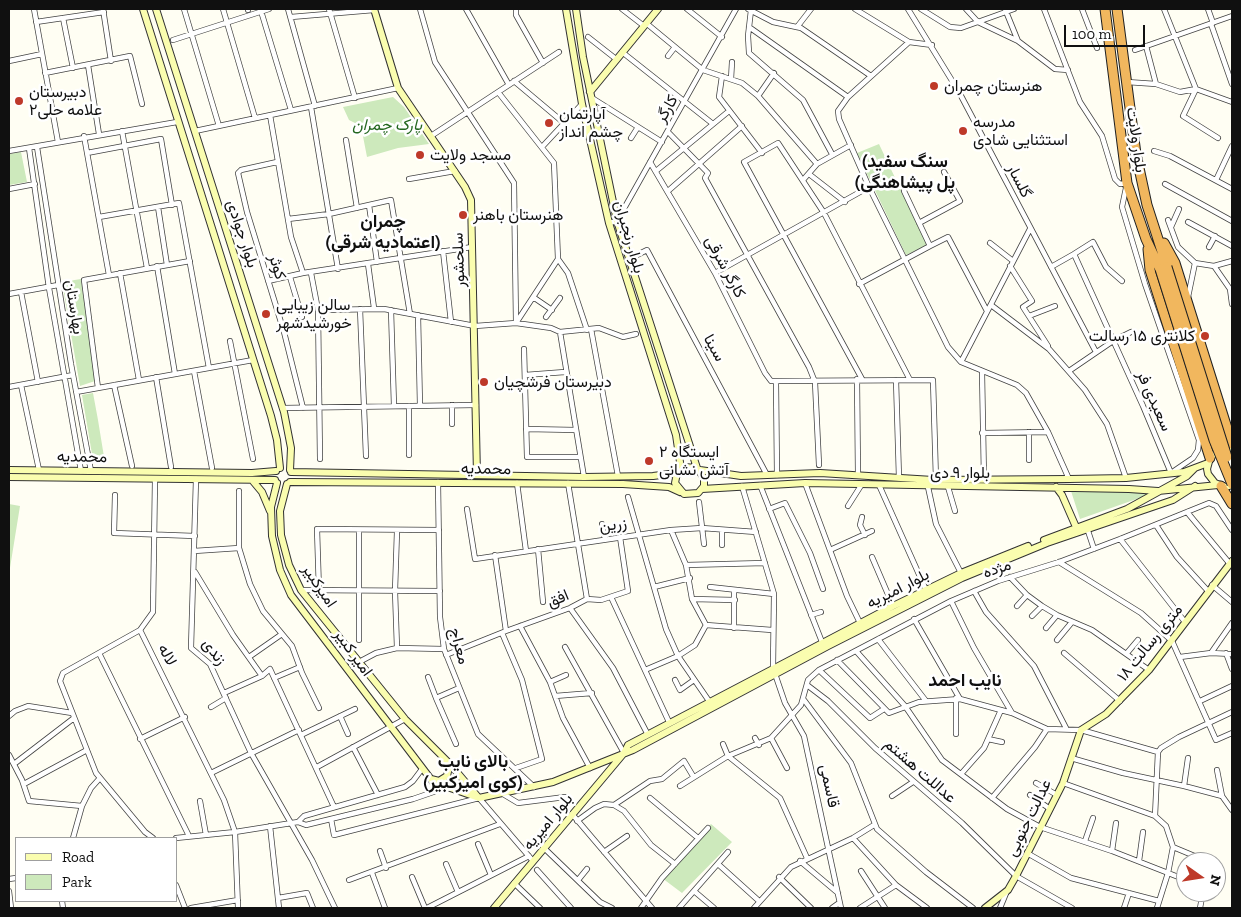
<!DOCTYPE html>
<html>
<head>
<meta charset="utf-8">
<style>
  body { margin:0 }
  #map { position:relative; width:1241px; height:917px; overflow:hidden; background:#fffef3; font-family:"Zilla Slab",serif }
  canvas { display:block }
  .frame { position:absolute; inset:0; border:10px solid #101010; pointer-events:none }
  .legend { position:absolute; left:15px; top:837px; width:162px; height:65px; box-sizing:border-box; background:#fff; border:1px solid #9f9f9f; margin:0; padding:6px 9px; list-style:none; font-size:15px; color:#101010 }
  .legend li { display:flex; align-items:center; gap:10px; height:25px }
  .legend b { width:25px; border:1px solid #9f9f9f }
  .north { position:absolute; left:1176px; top:852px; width:50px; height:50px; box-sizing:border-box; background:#fff; border:1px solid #9f9f9f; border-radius:50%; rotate:103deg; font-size:14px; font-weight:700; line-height:20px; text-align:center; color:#101010 }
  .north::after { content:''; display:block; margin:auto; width:18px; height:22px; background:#be3929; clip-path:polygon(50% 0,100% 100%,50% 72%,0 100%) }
  .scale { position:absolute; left:1064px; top:25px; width:81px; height:22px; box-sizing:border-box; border:2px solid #101010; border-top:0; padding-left:6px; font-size:15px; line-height:18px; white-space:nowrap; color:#101010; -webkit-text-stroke:4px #fff; paint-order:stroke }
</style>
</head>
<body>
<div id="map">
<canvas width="1241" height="917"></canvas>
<div class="frame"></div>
<ul class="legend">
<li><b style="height:6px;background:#fafdaf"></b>Road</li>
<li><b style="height:14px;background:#cde9bc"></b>Park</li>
</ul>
<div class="north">N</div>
<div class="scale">100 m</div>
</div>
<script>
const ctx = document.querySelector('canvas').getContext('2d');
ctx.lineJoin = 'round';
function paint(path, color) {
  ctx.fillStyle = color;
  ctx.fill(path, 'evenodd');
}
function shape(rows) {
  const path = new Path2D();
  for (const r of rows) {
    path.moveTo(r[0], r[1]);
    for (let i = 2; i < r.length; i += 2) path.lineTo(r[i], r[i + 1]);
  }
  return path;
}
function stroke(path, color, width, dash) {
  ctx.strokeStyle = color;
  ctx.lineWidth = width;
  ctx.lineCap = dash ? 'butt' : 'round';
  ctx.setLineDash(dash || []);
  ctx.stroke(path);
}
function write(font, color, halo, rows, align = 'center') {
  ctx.font = font + ' "Zilla Slab",Vazirmatn,serif';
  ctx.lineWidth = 5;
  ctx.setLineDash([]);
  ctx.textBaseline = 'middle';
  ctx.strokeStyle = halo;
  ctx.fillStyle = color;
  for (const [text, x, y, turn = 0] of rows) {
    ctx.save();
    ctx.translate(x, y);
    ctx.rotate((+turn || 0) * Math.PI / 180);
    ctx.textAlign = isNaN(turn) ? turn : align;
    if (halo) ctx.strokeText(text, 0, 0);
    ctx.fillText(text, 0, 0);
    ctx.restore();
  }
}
paint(shape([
  [393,97,404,107,429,144,398,148,367,157,361,126,349,120,343,107],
  [879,144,927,245,906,255,857,153],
  [21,152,27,182,9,185,9,154],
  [81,279,95,381,80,386,62,282],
  [93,393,98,420,105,463,94,463,93,460,82,395],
  [1144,490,1147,493,1145,496,1080,519,1071,491],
  [9,504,20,506,9,574],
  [711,824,732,842,682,893,662,878]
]), '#cde9bc');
const street = shape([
  [34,9,58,142],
  [103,9,111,61],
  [184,9,219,126],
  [223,9,255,118],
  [248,9,248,10],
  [288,9,315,106],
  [329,9,355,98],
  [420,9,435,62,514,183,516,323,551,328,560,332,599,328,623,337,636,334],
  [466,9,509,85],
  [516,9,516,15,543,63],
  [622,9,644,26],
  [687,9,722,37],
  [748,9,773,22,801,28,871,76],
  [855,9,909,42],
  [908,9,959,92,1096,352],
  [921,9,950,27,961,28,1014,9],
  [966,9,978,22,1018,41,1055,69,1068,70],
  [1005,9,1018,41],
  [1044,9,1080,102,1102,136,1115,179,1120,184,1127,183,1122,207,1145,284,1199,440,1198,450,1193,458,1171,473,1143,406,1074,254,1051,267],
  [1082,9,1097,48],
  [1164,9,1196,89,1183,116,1218,138],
  [1208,9,1213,23],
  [751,10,748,36,749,53,803,100,832,154],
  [261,11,291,110],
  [291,17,374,10],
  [63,18,73,68],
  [36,22,104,12],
  [646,23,703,70,742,83,758,96,817,164],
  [1211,24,1232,84],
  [749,27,848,97],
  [797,27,811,9],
  [588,37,616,59],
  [173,40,269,9],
  [932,45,909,42,848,97,838,111,839,119,869,187,948,347,961,362,1017,385,1026,393,1048,432,1069,479],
  [1146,46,1156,84],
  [1135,50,1232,16],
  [622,52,713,124],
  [668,56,675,47],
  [9,61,42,54],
  [88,65,99,134],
  [45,73,130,56,142,104],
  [722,76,719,97,762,153],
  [731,79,732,62],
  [514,81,564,123],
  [1127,82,1156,84,1180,92,1196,89,1232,102],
  [498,92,554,163,558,259],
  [758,96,774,73],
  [592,98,662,142],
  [311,107,338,269],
  [270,115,291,237,303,273],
  [122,131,147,268],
  [195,131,398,88],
  [668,132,708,173,705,178,809,367,815,382,819,465],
  [84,136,109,275],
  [431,136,559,52],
  [631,138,638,127],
  [346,140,357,208],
  [37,147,71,364,91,471],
  [542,147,582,104],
  [29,148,49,288,81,471],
  [9,151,177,122],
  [1154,151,1170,156,1232,189],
  [87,153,161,139,172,205],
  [277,162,241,170,238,173,247,212,284,332,303,408],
  [650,162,715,273,765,373,771,381,933,380,936,480],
  [656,171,729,111],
  [809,174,845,202],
  [409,179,455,171],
  [803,180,817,164,851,145],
  [1216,180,1232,146],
  [1165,184,1232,221],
  [9,189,35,184],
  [668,191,742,126],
  [904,191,930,246,948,237,987,311],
  [369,205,377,262],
  [158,207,167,265],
  [99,217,179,203,209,368],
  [288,219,329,214,391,200,410,314],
  [1168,220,1178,247,1195,263,1214,266,1230,289,1232,304],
  [1188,222,1232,246],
  [609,223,617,221,736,9],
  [919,223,960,201,944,172],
  [1171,227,1179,209],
  [990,243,1013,261],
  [1209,247,1215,236],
  [443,251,451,322],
  [1074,254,1093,242,1106,267,1122,281],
  [558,259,568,273,587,330],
  [629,259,647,250,767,475],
  [368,264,374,308],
  [157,266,175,374],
  [1010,266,1032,301,1023,307,1048,346],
  [1214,266,1232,261],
  [120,273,139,380],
  [311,273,318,310,320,459],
  [715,273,869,187],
  [290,277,302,317],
  [268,281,303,273,472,247],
  [859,284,930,246],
  [21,292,38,382],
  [9,294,58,285],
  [533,297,552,310],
  [1188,297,1195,263],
  [991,305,1049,349,1085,390,1107,424,1126,478],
  [360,309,366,456],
  [318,310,384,309,475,326,516,323,558,259],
  [391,310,394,406],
  [418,315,420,406],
  [1029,316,1055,306],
  [546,317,560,298],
  [591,329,618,476],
  [560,332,584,477],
  [230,341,253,459],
  [524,349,527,457,580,457],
  [961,362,1030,229],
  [194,371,212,468],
  [1069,371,1113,341,1131,332],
  [982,372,984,479],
  [525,375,565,372],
  [156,377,171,467],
  [857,379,858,475],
  [862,379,744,162,778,143,824,213,910,380],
  [896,380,899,478],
  [776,382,777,475],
  [21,385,39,470],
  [114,385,132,466],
  [9,387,73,375],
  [98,388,84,280,190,261],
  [76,392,253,360],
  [452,405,452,424],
  [409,406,409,455],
  [282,408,476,405],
  [526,429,576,430],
  [982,433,1048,432],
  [1029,460,1029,432],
  [155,479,153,612,140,630,224,800,235,832,238,908],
  [196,479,191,648,210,664,251,753,312,860,335,908],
  [438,482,440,617,444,649,478,734,534,787],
  [517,483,526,551],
  [568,483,587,599],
  [805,483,847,596,860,623],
  [760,485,822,642],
  [879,485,926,590],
  [742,486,774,594,773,668,785,703,804,736,841,908],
  [928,487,936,524,961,573],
  [948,487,955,511],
  [239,491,239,548,250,584,263,611,292,646,302,673,319,708],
  [115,495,114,533,195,536],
  [628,497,666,629,678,656,709,701],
  [699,502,704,544],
  [848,506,862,484],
  [467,509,475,559,671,530,702,528,756,532],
  [769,509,785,503,810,553,823,589],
  [1187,512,1230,564],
  [862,517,860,525,865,535],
  [602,524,605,539],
  [1156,525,1177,557,1208,591],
  [1087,528,1094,549],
  [671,530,686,565,692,599,706,625],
  [1120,539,1185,622],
  [722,545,722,530],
  [538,549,543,602],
  [830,550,872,531],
  [194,551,239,548],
  [495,555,506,631],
  [872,557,893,606],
  [1059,562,1141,613,1172,641,1216,740,1232,733],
  [686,565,765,563],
  [195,572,233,635,262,676],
  [1010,577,1027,595,1042,606,1057,615,1092,630,1149,670],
  [1212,585,1232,602],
  [654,587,690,578],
  [710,587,774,594],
  [301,590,440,591],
  [734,590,734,628],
  [319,591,317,529,439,530],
  [974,591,986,612,1034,666,1066,728],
  [611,597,669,722],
  [692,599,735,600],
  [951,601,974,648,1012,713],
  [1017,606,1027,595],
  [570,608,613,668,647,733],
  [811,615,821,612],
  [1032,616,1042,606],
  [914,619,960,699],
  [706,625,772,630],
  [520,626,550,682,563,718,590,768],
  [1046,628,1057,615],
  [140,630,63,673,60,681,96,773,145,832,153,838],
  [502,633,522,680,542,759,516,768],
  [878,639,926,701],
  [359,640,359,530],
  [1057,640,1072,622],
  [565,647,624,753],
  [397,648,395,591,397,531],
  [856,651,905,706,942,760,1007,809,1040,827,1112,851,1186,880],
  [99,653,189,836],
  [1064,653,1120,701],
  [1127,653,1138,640],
  [1211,653,1232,623],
  [1226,653,1232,669],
  [446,655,506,631,570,608,587,599,601,600,628,591,620,537],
  [249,657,282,634],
  [1180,657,1211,653,1232,654],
  [837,660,889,713,919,702,960,699,1012,713,1047,729,1081,730,1158,752],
  [359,662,376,653,397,648,444,649],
  [645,670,678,656,695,645,706,625],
  [819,670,870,718,884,709],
  [428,677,436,698],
  [274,678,300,667],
  [675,680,680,690,694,680],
  [550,682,566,675],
  [807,685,828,701,875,748,962,823,1016,876,1072,908],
  [224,693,262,676,270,669,334,807],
  [555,696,592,693],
  [956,698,956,734],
  [804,700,851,763,877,829,926,872,973,908],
  [1200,701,1232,686],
  [211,707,226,698],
  [9,716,15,711,28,706,72,713],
  [340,716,348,734],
  [301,735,355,709],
  [755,738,759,745],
  [771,738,787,768],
  [140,739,185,717],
  [988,739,1002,742],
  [456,744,436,698,459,688],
  [723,744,728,756,780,798,807,858],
  [353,747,378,795],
  [9,755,22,780,29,801,82,806],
  [1071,758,1123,773,1184,786,1222,796,1232,810],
  [14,764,74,718],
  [317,767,405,719],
  [1217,770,1222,796],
  [211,773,299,730],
  [961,774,984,748,1001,710],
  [1036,783,1057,795],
  [1063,783,1155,816,1166,826,1173,847,1168,873,1157,908],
  [24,784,87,750],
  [680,786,728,756,771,738,801,705,808,680,819,670,951,601,998,581,1059,562,1120,539,1209,503,1216,506,1232,530],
  [1184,786,1188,758],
  [503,794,518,803,565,797],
  [1030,795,1050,809],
  [892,796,913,782],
  [650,798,698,838],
  [992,798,1035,747,1047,729],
  [200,801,206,835],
  [614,805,624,811,651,845,675,864],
  [572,814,652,908],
  [1155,816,1158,752,1161,748,1179,737,1232,712],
  [331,819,334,835,479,798,533,861],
  [577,821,595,808,604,804,614,805,650,781,662,779,684,761,693,776],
  [298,822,304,816,405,787,413,781,422,769],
  [270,826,279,908],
  [73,838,82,806,91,788,100,778],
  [176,838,235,832,298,822,306,825,413,799,445,788],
  [853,838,896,885,927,908],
  [1085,841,1093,818],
  [478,844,491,875],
  [543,847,600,902,612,908],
  [1173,847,1209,862],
  [380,851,386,868],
  [1112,851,1116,823],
  [604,852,627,836],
  [1027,853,1071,878,1159,901],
  [800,861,838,893],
  [1139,861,1143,832],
  [446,864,458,892],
  [718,864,759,901],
  [537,870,571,908],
  [861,871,885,908],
  [372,873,385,908],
  [412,877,425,908],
  [779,877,811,908],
  [9,879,16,878],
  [349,880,500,824],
  [578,880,587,869],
  [514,883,540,908],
  [176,885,185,908],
  [9,891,11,908],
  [694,891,714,908],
  [278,898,307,893,313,908],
  [62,901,63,908],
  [191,908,238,900],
  [427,908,529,856],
  [641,908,662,878,708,828],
  [679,908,728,852],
  [754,908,791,867,853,838,874,825],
  [832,908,839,903],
  [860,908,896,885],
  [1000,908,1007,891],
  [1124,908,1129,893],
  [1200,908,1203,892]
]);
const secondary = shape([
  [143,9,271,416,277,440,280,468],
  [156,9,284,412,291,448,290,470],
  [374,9,398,88,465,187,471,200,477,475],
  [566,9,582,104,609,223,676,435,681,469],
  [576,9,583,57,617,221,697,468,704,478,704,486,698,493,684,494,675,483,677,473,684,467,697,468],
  [590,92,658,9],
  [1232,451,1225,450,1214,454,1210,458,1207,469,1208,474,1215,483,1226,487,1232,485],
  [9,470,252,473,276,471],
  [700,470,741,476,820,473,933,480,1069,479,1126,478,1184,472,1208,463],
  [291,472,584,477,653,476,677,473],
  [9,477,275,480],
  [252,480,262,492,270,511],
  [290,482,623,484,669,487,680,492],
  [277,483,271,507,272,536,280,570,291,595,433,782,479,798,553,782,633,750,828,646,962,578,1047,543,1173,500,1195,486],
  [287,484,280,511,281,535,289,565,301,590,405,719,450,764,478,797],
  [1056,487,1062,495,1076,527],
  [702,489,805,483,1129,489,1158,491,1218,485],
  [1044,540,1127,509,1187,476,1194,469],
  [431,779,439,781,447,776,449,767,446,762],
  [494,908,624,753,628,745,893,606,961,573,1028,546],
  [985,908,1008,890,1016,876,1063,783,1081,730,1106,714,1149,670,1232,561]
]);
const highway = shape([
  [1105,9,1127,183,1146,239,1160,269],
  [1117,9,1136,154,1147,205,1167,267],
  [1164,243,1175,263,1232,444],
  [1148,249,1150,270,1210,458],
  [1221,486,1232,504]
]);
stroke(street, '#434343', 6);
stroke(secondary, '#323232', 8);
stroke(highway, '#212121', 11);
stroke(street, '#fff', 4.5);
stroke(secondary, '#fafdaf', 6);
stroke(highway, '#f1b75e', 9);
const highwayBridge = shape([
  [1167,267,1227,457],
  [1160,269,1214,440,1232,484]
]);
stroke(highwayBridge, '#212121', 11, []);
stroke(highwayBridge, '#f1b75e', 9);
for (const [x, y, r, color] of [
  [934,86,5,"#be3929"],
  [19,101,5,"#be3929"],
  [549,123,5,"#be3929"],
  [963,131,5,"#be3929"],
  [420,155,5,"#be3929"],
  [463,215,5,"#be3929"],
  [266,314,5,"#be3929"],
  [1205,336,5,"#be3929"],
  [484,382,5,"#be3929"],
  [649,461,5,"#be3929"]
]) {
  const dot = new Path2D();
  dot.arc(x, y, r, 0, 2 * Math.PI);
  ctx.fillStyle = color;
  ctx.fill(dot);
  stroke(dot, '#fff', 2);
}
write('16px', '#101010', '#fff', [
  ["هنرستان چمران",944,86],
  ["دبیرستان",29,92],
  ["علامه حلی۲",29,110],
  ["آپارتمان",559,114],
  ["چشم انداز",559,132],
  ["مدرسه",973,122],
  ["استثنایی شادی",973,140],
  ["مسجد ولایت",430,155],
  ["هنرستان باهنر",473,215],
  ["سالن زیبایی",276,305],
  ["خورشیدشهر",276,323],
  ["کلانتری ۱۵ رسالت",1195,336,"right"],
  ["دبیرستان فرشچیان",494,382],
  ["ایستگاه ۲",659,452],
  ["آتش نشانی",659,470]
], 'left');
write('16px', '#101010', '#fff', [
  ["کارگر",667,109,-60],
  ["بلوار ولایت",1136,140,82],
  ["گلسار",1019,181,63],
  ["بلوار جوادی",242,234,72],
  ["بلوار رنجبران",629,237,74],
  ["سلحشور",459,260,-92],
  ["کوثر",277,267,73],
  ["کارگر شرقی",725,267,62],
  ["بهارستان",74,307,81],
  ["سینا",714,348,61],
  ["سعیدی فر",1154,401,66],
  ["محمدیه",82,457,1],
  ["محمدیه",486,469,1],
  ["بلوار ۹ دی",960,473],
  ["زرین",613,525,-8],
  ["مژده",997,569,-19],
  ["امیرکبیر",319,586,56],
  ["بلوار امیریه",898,589,-27],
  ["افق",558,599,-23],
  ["۱۸ متری رسالت",1150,643,-51],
  ["معراج",459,646,75],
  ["زندی",214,652,53],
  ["امیر کبیر",353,653,54],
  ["لاله",167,655,62],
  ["عداللت هشتم",920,771,41],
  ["قاسمی",829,786,78],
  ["عدالت جنوبی",1029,818,-64],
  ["بلوار امیریه",548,822,-50]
]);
write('italic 16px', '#246720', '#fff', [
  ["پارک چمران",387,125]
]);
write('bold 18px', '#101010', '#fff', [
  ["(سنگ سفید",905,162],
  ["(پل پیشاهنگی",905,183],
  ["چمران",383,222],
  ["(اعتمادیه شرقی)",383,243],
  ["نایب احمد",965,681],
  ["بالای نایب",473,762],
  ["(کوی امیرکبیر)",473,783]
]);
</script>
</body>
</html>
